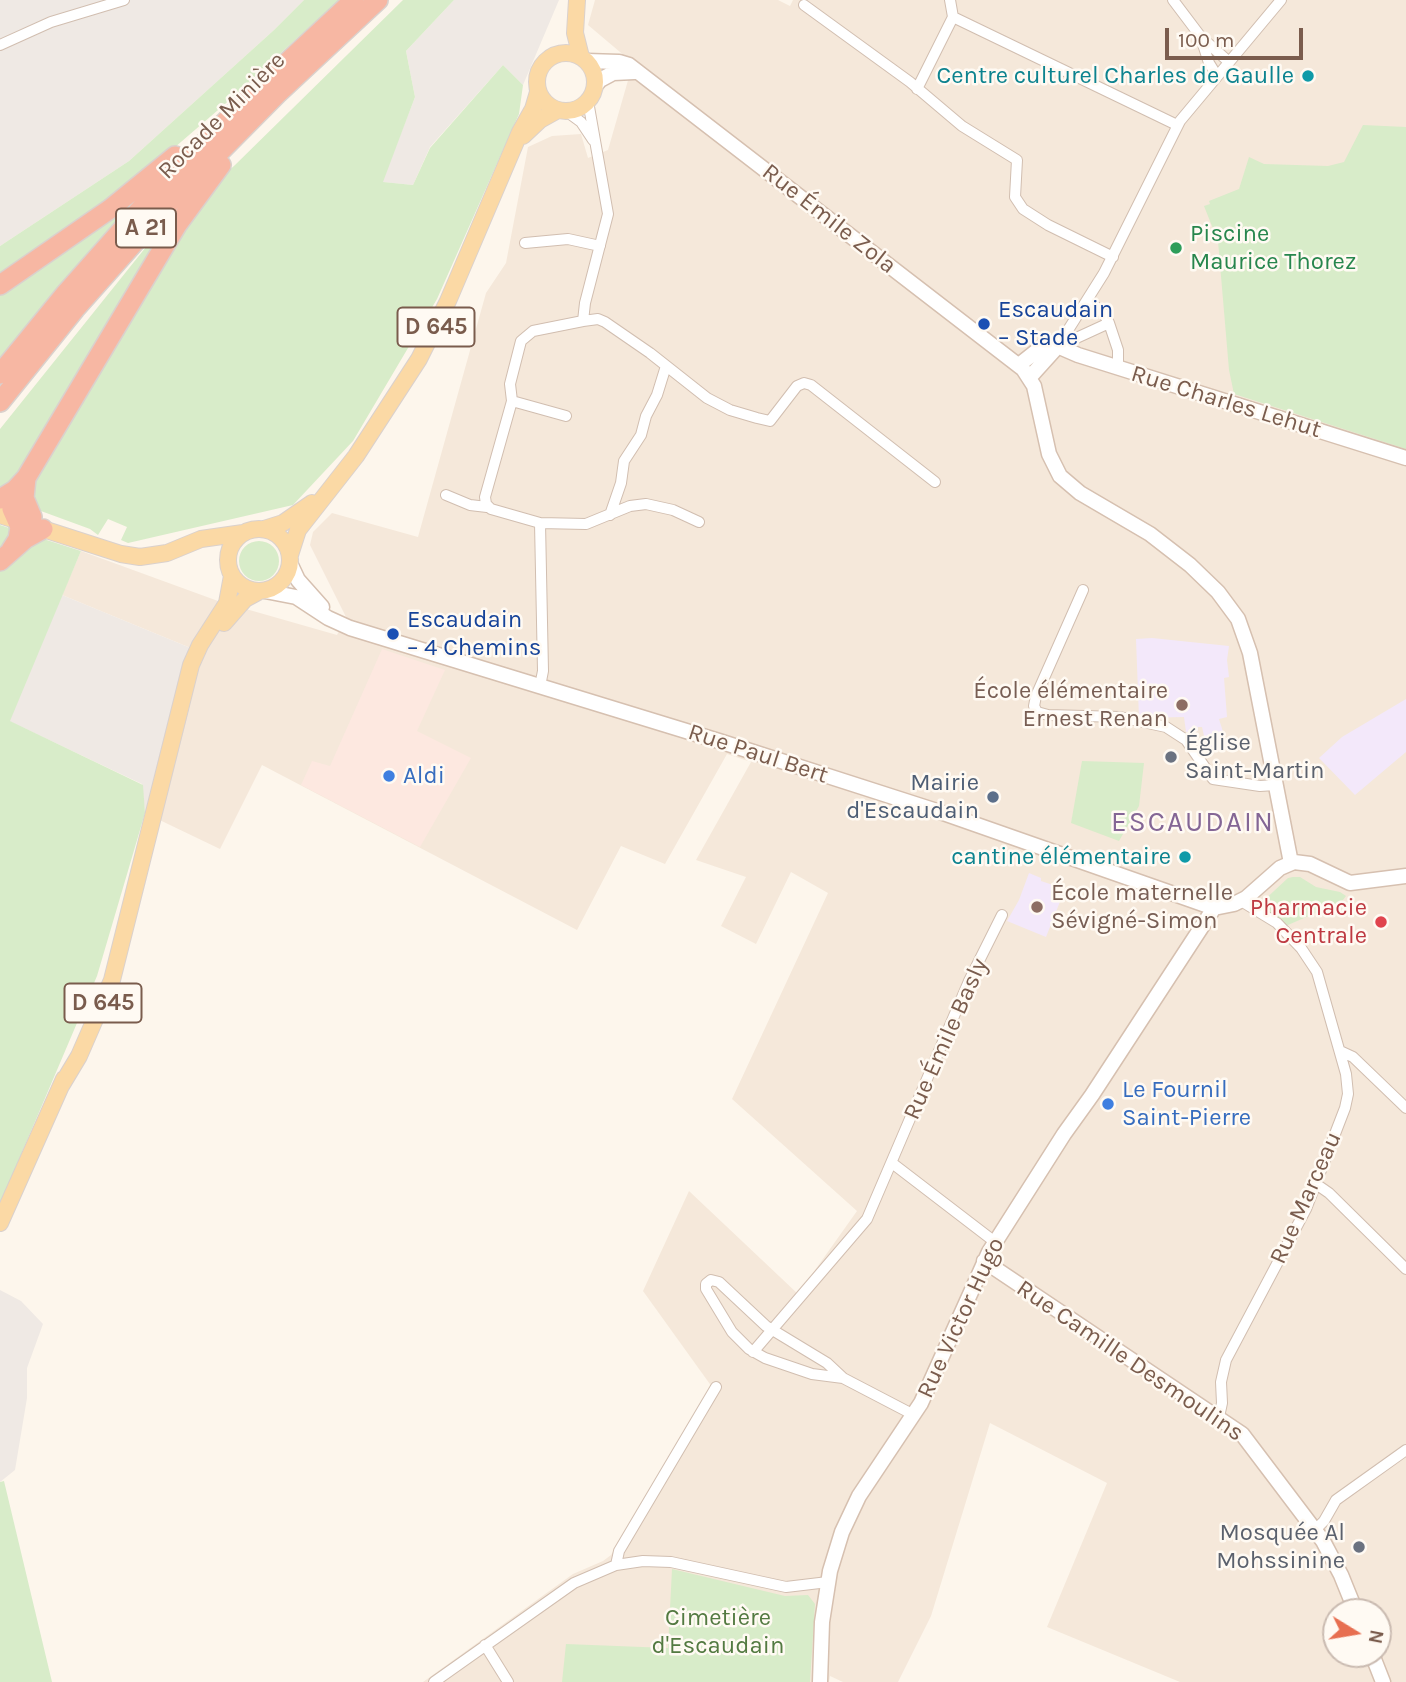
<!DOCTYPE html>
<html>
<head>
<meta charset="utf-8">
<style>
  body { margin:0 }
  #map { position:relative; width:1406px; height:1682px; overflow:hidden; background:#fdf6ec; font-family:Karla,sans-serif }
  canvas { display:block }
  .north { position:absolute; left:1322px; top:1598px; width:70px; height:70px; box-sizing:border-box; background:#fffaf3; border:2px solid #cabbb1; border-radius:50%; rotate:101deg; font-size:19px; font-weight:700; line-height:28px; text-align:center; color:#7a5c4d }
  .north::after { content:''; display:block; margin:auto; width:24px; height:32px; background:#e76f51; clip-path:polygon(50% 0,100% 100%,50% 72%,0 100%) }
  .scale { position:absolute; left:1165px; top:28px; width:138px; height:32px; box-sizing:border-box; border:4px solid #7a5c4d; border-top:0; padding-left:9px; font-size:21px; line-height:24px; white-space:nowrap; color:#7a5c4d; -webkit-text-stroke:5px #fffaf3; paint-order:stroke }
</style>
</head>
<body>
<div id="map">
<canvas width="1406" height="1682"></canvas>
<div class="north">N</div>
<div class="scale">100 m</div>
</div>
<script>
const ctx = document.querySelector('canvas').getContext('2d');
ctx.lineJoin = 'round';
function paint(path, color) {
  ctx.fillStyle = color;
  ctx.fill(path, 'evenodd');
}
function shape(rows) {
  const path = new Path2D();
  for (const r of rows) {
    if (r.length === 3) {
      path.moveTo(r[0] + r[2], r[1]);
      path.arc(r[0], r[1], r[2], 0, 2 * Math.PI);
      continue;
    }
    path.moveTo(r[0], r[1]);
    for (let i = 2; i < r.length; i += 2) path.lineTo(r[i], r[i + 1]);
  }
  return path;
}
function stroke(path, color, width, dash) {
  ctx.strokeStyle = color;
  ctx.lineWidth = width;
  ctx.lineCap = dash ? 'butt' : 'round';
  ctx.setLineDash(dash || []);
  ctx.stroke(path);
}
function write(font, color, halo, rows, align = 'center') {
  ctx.font = font + ' Karla,sans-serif';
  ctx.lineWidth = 5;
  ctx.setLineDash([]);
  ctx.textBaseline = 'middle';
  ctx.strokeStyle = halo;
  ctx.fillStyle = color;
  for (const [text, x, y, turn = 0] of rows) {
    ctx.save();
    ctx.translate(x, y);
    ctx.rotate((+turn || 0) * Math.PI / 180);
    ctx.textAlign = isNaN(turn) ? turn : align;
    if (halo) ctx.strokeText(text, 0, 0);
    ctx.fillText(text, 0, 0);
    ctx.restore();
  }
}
paint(shape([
  [595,0,778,0,790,6,793,0,1406,0,1406,1682,1180,1682,1047,1627,1107,1483,990,1423,931,1616,898,1682,843,1682,830,1676,829,1682,423,1682,573,1574,603,1561,611,1555,712,1387,643,1291,689,1191,798,1294,857,1211,732,1099,828,893,791,872,756,944,721,926,746,877,696,860,751,762,727,754,665,864,621,846,577,930,262,765,220,849,145,813,193,649,62,595,81,551,218,601,337,635,346,617,310,545,313,532,332,513,418,537,486,293,506,263,528,147,552,136,581,134,588,158,608,150,633,63,588,25],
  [1336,1612,1378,1612,1378,1654,1336,1654]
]), '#f5e8da');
paint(shape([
  [382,649,445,670,417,731,471,758,420,847,301,785,312,761,330,766]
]), '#fde8e0');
paint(shape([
  [0,0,304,0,274,30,129,161,0,246],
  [454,0,559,0,523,85,503,65,430,147,413,185,382,182,415,97,406,51],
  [62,595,193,649,170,723,145,813,142,784,9,721],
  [0,1290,21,1301,43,1324,27,1368,27,1398,15,1470,0,1482]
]), '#efe9e4');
paint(shape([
  [1152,638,1229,646,1227,660,1229,677,1224,678,1227,717,1219,719,1228,748,1208,753,1202,727,1198,727,1198,731,1186,732,1184,717,1139,718,1136,639],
  [1406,699,1406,752,1355,795,1319,758,1342,737],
  [1029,873,1041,878,1041,881,1065,889,1046,937,1007,921,1019,900]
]), '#f3e8fa');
paint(shape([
  [304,0,339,0,225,104,145,173,113,197,125,210,0,365,0,246,129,161,274,30],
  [403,0,454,0,406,51,415,97,383,182,413,185,430,148,503,65,523,85,519,114,437,299,353,441,293,505,128,543,121,540,127,527,108,519,98,535,90,529,0,496,0,429,146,247,235,165],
  [1363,125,1406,127,1406,449,1234,394,1229,370,1218,241,1204,206,1210,204,1209,201,1239,189,1249,157,1264,164,1328,166,1344,162],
  [0,525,81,551,10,721,143,785,145,813,97,976,0,1204],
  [259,561,20],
  [1082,761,1144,763,1139,806,1119,841,1071,823],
  [1293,877,1300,877,1316,887,1340,892,1346,896,1336,909,1320,911,1288,925,1283,924,1261,909,1260,904,1288,878],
  [4,1481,52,1682,0,1682,0,1482],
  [672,1569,785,1596,808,1595,815,1604,810,1682,562,1682,566,1644,668,1648]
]), '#d8ecc9');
const street = shape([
  [950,0,953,17],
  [1173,0,1201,37,1229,62],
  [804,5,910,82,962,126,1017,160,1015,197,1023,209,1048,225,1113,257],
  [953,17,1177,125],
  [1201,38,1209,63,1217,76],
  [0,45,51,22,124,0],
  [917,89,953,17],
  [566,111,581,122,593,140],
  [525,243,568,239,600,246],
  [1088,300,1104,314,1109,323,1118,350,1118,368],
  [583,321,598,319,605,322,650,353,707,398,730,410,757,418,770,421,797,386,804,383,811,385,935,482],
  [1058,346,1104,273,1180,121,1281,0],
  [1059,346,1109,323],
  [512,401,566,416],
  [446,495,470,505,487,507],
  [610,515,621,483,624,461,641,435,646,416,657,395,666,366],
  [540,523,586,524,630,506,646,504,673,510,699,522],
  [1083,590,1036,696,1034,706,1037,712,1048,715,1120,717,1166,727,1186,740,1213,779,1260,786,1275,785],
  [540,686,543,671,540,523,491,509,486,504,485,497,512,401,510,384,521,341,533,331,583,321,585,303,608,214,588,101],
  [1340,1051,1353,1057,1406,1108],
  [892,1163,995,1242],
  [1316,1184,1329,1193,1406,1269],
  [753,1352,867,1219,969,981,1002,915],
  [843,1378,812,1374,765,1358,749,1349,732,1332,706,1289,706,1284,711,1280,719,1282,766,1326,827,1363,843,1378,914,1415],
  [1219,1417,1222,1403,1221,1382,1226,1360,1306,1209,1345,1108,1348,1094,1346,1074,1317,972,1301,948,1277,923,1241,901],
  [1316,1529,1324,1521,1336,1500,1406,1450],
  [616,1565,619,1551,716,1387],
  [485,1645,508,1682],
  [434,1682,574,1583,616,1565,643,1561,671,1562,786,1587,828,1582]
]);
const secondary = shape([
  [587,61,619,62,629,65,1023,369,1034,386,1049,454,1060,476,1080,493,1150,534,1190,565,1218,592,1238,619,1250,653,1291,863],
  [595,86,600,80,613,73,634,72],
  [1019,365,1048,342,1078,355,1406,458],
  [1030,377,1058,346],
  [290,563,298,580,322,607],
  [265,591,296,597,328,618,350,628,722,742,943,813,1214,908],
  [1214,908,1234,904,1246,898,1280,868,1294,862,1310,864,1350,883,1406,876],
  [984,1261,1242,1434,1323,1541,1341,1575,1356,1612],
  [1372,1654,1383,1682],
  [820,1682,822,1622,830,1571,842,1532,859,1496,921,1403,989,1252,1064,1134,1092,1095,1214,908]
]);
const primary = shape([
  [577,0,575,33,581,57],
  [566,82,29],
  [523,136,540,120,558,110],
  [0,515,121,554,140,557,167,553,201,539,243,533],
  [259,560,31],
  [264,529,283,523,312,503],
  [290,555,298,530,356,456,419,359,448,301,520,132,533,109,538,92],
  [224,623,245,599,258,592],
  [61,1086,79,1056,112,980,191,665,200,645,227,603,232,576],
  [0,1223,64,1079]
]);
const highway = shape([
  [0,285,110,209,175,156],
  [0,374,66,293,151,197,251,96,354,0],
  [0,402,75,309,173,199,277,94,378,0],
  [26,478,24,498,32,517],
  [0,499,15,490,26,478,177,225,221,165],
  [11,550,18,539,20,527,12,509],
  [0,561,25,539,43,529]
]);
stroke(street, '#d1beb0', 12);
stroke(secondary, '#d6c0b0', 17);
stroke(primary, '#dad1cd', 18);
stroke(highway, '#dad1cd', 22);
stroke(street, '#fff', 10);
stroke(secondary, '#fff', 14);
stroke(primary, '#fbd9a5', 16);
stroke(highway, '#f7b7a3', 19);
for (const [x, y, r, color] of [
  [1308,76,7,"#0f9aa8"],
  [1176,248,7,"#2e9e5b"],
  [984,324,7,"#1a4fb4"],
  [393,634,7,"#1a4fb4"],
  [1182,705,7,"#8d6e63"],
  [1171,757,7,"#6b7280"],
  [389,776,7,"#3f7fe0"],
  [993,797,7,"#5c6f8a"],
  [1185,857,7,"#0f9aa8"],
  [1037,907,7,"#8d6e63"],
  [1381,922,7,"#e0444e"],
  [1108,1104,7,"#3f7fe0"],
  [1359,1547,7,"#6b7280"]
]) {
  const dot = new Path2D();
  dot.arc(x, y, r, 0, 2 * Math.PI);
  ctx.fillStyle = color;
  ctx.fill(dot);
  stroke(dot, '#fffaf3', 2.5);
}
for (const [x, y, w] of [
  [146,228,60],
  [436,327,77],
  [103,1003,77]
]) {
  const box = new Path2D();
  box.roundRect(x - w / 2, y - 19.5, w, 39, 5);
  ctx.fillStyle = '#fffaf3';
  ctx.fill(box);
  stroke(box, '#7a5c4d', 2);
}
write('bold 23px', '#7a5c4d', null, [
  ["A 21",146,228],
  ["D 645",436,327],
  ["D 645",103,1003]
]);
write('24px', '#0d838f', '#fffaf3', [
  ["Centre culturel Charles de Gaulle",1294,76],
  ["cantine élémentaire",1171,857]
], 'right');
write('24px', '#7a5c4d', '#fffaf3', [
  ["Rocade Minière",222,116,-45],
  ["Rue Émile Zola",829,219,38],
  ["Rue Charles Lehut",1226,402,17],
  ["Rue Paul Bert",758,754,18],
  ["Rue Émile Basly",946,1039,-66],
  ["Rue Marceau",1306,1198,-66],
  ["Rue Victor Hugo",961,1318,-65],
  ["Rue Camille Desmoulins",1130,1361,34]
]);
write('24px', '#27864d', '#fffaf3', [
  ["Piscine",1190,234],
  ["Maurice Thorez",1190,262]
], 'left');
write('24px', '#164399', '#fffaf3', [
  ["Escaudain",998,310],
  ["– Stade",998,338],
  ["Escaudain",407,620],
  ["– 4 Chemins",407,648]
], 'left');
write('24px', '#785e54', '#fffaf3', [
  ["École élémentaire",1168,691],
  ["Ernest Renan",1168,719],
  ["École maternelle",1051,893,"left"],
  ["Sévigné-Simon",1051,921,"left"]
], 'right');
write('24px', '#5b616d', '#fffaf3', [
  ["Église",1185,743],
  ["Saint-Martin",1185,771],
  ["Mosquée Al",1345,1533,"right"],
  ["Mohssinine",1345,1561,"right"]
], 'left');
write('24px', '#366cbe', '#fffaf3', [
  ["Aldi",403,776],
  ["Le Fournil",1122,1090],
  ["Saint-Pierre",1122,1118]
], 'left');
write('24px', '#4e5e75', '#fffaf3', [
  ["Mairie",979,783],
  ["d'Escaudain",979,811]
], 'right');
write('24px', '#be3a42', '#fffaf3', [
  ["Pharmacie",1367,908],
  ["Centrale",1367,936]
], 'right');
write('24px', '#537a41', '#fffaf3', [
  ["Cimetière",718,1618],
  ["d'Escaudain",718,1646]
]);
ctx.letterSpacing = '2px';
write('28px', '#846695', '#fffaf3', [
  ["ESCAUDAIN",1193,823]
]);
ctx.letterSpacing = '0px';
</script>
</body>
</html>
